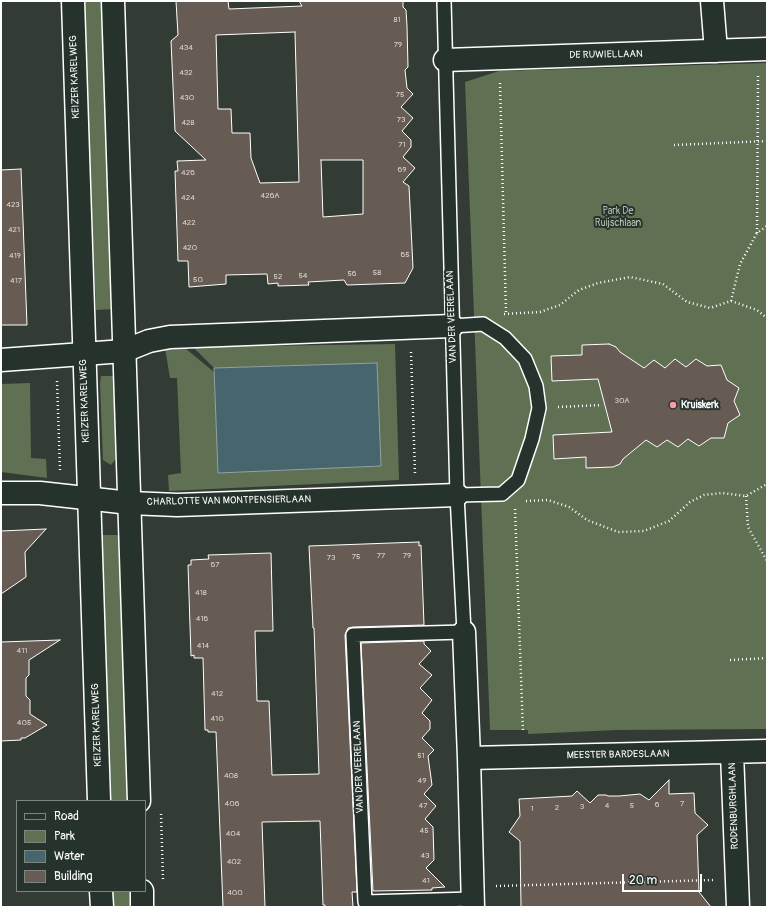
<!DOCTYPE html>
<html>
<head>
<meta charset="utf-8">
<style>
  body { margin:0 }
  #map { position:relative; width:768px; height:908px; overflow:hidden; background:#333b35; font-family:Pangolin,sans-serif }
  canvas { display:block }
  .frame { position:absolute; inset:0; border:2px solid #fff; pointer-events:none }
  .legend { position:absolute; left:16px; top:800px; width:130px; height:92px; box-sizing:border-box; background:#26332d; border:1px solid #7d8581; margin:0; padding:5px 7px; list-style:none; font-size:12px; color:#fff }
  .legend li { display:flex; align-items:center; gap:8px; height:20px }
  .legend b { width:20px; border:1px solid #7d8581 }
  .scale { position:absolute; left:622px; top:874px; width:80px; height:18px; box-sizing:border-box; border:2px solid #fff; border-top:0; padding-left:5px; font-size:12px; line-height:14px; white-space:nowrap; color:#fff; -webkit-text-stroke:3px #26332d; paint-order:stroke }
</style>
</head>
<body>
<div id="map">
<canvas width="768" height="908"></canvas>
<div class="frame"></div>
<ul class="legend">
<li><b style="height:5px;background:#26332d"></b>Road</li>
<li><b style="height:11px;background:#607052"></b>Park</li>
<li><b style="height:11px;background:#47656d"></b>Water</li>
<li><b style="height:11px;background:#675c53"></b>Building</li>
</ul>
<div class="scale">20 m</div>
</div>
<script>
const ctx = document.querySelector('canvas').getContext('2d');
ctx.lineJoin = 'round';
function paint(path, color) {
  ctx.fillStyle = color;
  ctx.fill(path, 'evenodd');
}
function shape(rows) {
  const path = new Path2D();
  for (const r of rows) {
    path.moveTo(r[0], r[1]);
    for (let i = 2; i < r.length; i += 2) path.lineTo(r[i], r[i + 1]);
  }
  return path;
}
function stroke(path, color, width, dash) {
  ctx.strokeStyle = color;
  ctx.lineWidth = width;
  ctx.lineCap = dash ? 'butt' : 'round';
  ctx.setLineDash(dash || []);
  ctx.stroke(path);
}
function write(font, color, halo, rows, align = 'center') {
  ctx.font = font + ' Pangolin,sans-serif';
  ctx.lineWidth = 4;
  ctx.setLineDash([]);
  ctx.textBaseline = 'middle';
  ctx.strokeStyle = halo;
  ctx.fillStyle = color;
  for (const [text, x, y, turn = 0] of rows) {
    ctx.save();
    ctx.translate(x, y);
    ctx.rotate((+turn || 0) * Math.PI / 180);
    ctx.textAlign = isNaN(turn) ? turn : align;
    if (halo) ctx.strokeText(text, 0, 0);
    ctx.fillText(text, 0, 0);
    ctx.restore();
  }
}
paint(shape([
  [83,1,101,1,113,309,96,310],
  [767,63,767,729,617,730,528,734,528,730,490,730,465,82,499,71],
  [395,344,399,480,169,491,168,475,181,473,177,378,170,378,165,348,185,348,214,372,219,473,381,466,377,363,214,368,193,347],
  [101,376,113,376,117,394,118,456,111,465,103,460,100,384],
  [30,383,31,458,46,459,47,478,1,472,1,384],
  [100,535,120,535,129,801,109,801],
  [112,891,132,891,132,907,113,907]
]), '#607052');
const water = shape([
  [377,363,381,466,218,473,214,368,377,363]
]);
paint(water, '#47656d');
stroke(water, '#91a3a7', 1);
const building = shape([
  [176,1,228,1,229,9,302,6,299,1,403,1,403,7,406,10,407,26,408,67,405,70,407,88,413,94,401,107,413,118,402,131,411,140,411,147,403,157,415,168,403,182,409,186,413,268,405,283,347,285,344,280,308,282,309,285,278,286,278,283,268,284,267,274,226,275,226,284,189,287,188,261,178,261,175,171,178,171,177,161,206,160,175,131,171,41,178,35,176,1],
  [295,32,299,182,260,183,251,158,250,133,232,133,231,109,218,109,216,35,295,32],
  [321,160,363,160,363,214,323,217,321,160],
  [21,169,27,325,1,325,1,170,21,169],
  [609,344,616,347,620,352,644,368,654,360,665,368,675,359,686,367,696,359,707,366,721,365,727,380,739,388,734,401,740,415,728,423,724,438,711,438,699,446,688,439,678,447,667,440,657,447,646,440,623,459,620,464,613,467,586,468,586,457,554,459,553,435,612,432,598,379,552,381,551,356,582,355,582,345,609,344],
  [46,529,25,552,26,577,1,594,1,531,46,529],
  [419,542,419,546,421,545,424,625,353,627,348,628,345,635,357,892,352,892,353,907,325,907,325,905,323,905,320,821,262,822,265,907,223,907,216,732,208,732,208,730,205,730,203,658,194,658,194,655,191,656,188,565,191,565,191,560,209,559,208,555,271,553,273,631,255,631,257,701,269,701,272,775,319,774,314,628,313,628,309,546,419,542],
  [60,640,29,660,29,675,26,678,26,696,30,700,30,714,47,725,25,738,21,738,21,740,1,741,1,642,60,640],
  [424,641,424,644,431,651,419,664,432,675,420,688,432,700,422,713,430,721,430,729,422,738,434,750,428,756,432,785,424,794,436,806,425,819,433,827,434,860,426,868,445,887,432,888,432,890,373,891,361,643,424,641],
  [669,780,669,794,694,793,695,813,708,825,697,835,699,892,711,907,521,907,520,841,509,832,520,816,519,799,572,796,577,791,590,803,598,795,606,795,608,796,619,796,640,794,649,800,669,780]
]);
paint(building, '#675c53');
stroke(building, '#fff', 1);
const service = shape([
  [444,1,457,495,464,632,353,635,365,902,472,899],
  [452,326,483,324,505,338,525,359,536,386,539,408,532,439,518,480,502,494,457,495]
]);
const minor = shape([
  [712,1,716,51],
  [445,60,767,49],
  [1,360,124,351,149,341,170,337,452,326],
  [1,493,40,493,130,503,177,505,457,495],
  [464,632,469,758,473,907],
  [732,753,738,907],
  [469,758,767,751]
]);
const secondary = shape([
  [73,1,99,801],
  [113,1,139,801],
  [101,891,102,907],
  [142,891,142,907]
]);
stroke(service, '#fff', 16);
stroke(minor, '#fff', 25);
stroke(secondary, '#fff', 25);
stroke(shape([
  [500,83,506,313],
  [674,145,767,141],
  [757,233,758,74],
  [731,301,740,264,757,233,767,226],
  [504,314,540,312,560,305,579,290,598,283,630,277,663,284,687,302,710,308,731,301,757,310,767,318],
  [411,352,415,473],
  [57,381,60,470],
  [558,407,602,405],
  [746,496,748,527,767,561],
  [526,501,548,500,569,507,587,520,618,532,644,531,669,521,690,502,704,495,722,493,746,496,767,484],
  [515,509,523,732],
  [730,660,767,658],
  [161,814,163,879],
  [496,886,713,880]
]), '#fff', 2.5, [1, 3]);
stroke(service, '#26332d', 13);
stroke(minor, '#26332d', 22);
stroke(secondary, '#26332d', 22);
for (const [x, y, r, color] of [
  [673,405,4,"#ff9aa2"]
]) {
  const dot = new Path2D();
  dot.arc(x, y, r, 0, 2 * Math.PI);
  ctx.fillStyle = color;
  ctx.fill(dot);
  stroke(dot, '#26332d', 1.5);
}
write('8px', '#d9d6d4', null, [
  ["81",397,20],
  ["79",398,45],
  ["434",186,48],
  ["432",186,73],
  ["75",400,95],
  ["430",187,98],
  ["73",401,120],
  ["428",188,123],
  ["71",402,145],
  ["69",402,170],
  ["426",188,173],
  ["426A",270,196],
  ["424",188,198],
  ["423",13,205],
  ["422",189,223],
  ["421",14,230],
  ["420",190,248],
  ["65",405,255],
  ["419",15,256],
  ["58",377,273],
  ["56",352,274],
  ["54",303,276],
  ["52",278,277],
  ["50",198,280],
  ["417",16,281],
  ["30A",622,401],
  ["77",381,556],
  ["79",407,556],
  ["75",356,557],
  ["73",331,558],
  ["67",215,565],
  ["418",201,593],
  ["416",202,619],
  ["414",203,646],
  ["411",22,651],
  ["412",217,694],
  ["410",217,719],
  ["405",24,723],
  ["51",421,756],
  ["408",231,776],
  ["49",422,781],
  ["406",232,804],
  ["7",682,804],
  ["6",657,805],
  ["47",423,806],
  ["4",607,806],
  ["5",632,806],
  ["3",582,807],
  ["2",557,808],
  ["1",532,809],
  ["45",424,831],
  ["404",233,834],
  ["43",425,856],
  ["402",234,862],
  ["41",426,881],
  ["400",235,893]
]);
write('10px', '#fff', '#26332d', [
  ["DE RUWIELLAAN",606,55,-1],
  ["KEIZER KARELWEG",75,77,-92],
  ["VAN DER VEERELAAN",452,317,-92],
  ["KEIZER KARELWEG",85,401,-92],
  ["CHARLOTTE VAN MONTPENSIERLAAN",229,501,-1],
  ["KEIZER KARELWEG",97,725,-92],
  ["MEESTER BARDESLAAN",618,755,-1],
  ["VAN DER VEERELAAN",359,767,-92],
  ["RODENBURGHLAAN",734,806,-92]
]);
write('10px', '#b7bfb1', '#26332d', [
  ["Park De",618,211],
  ["Ruijschlaan",618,223]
]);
write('bold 10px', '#fff', '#26332d', [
  ["Kruiskerk",681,405]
], 'left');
</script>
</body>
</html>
